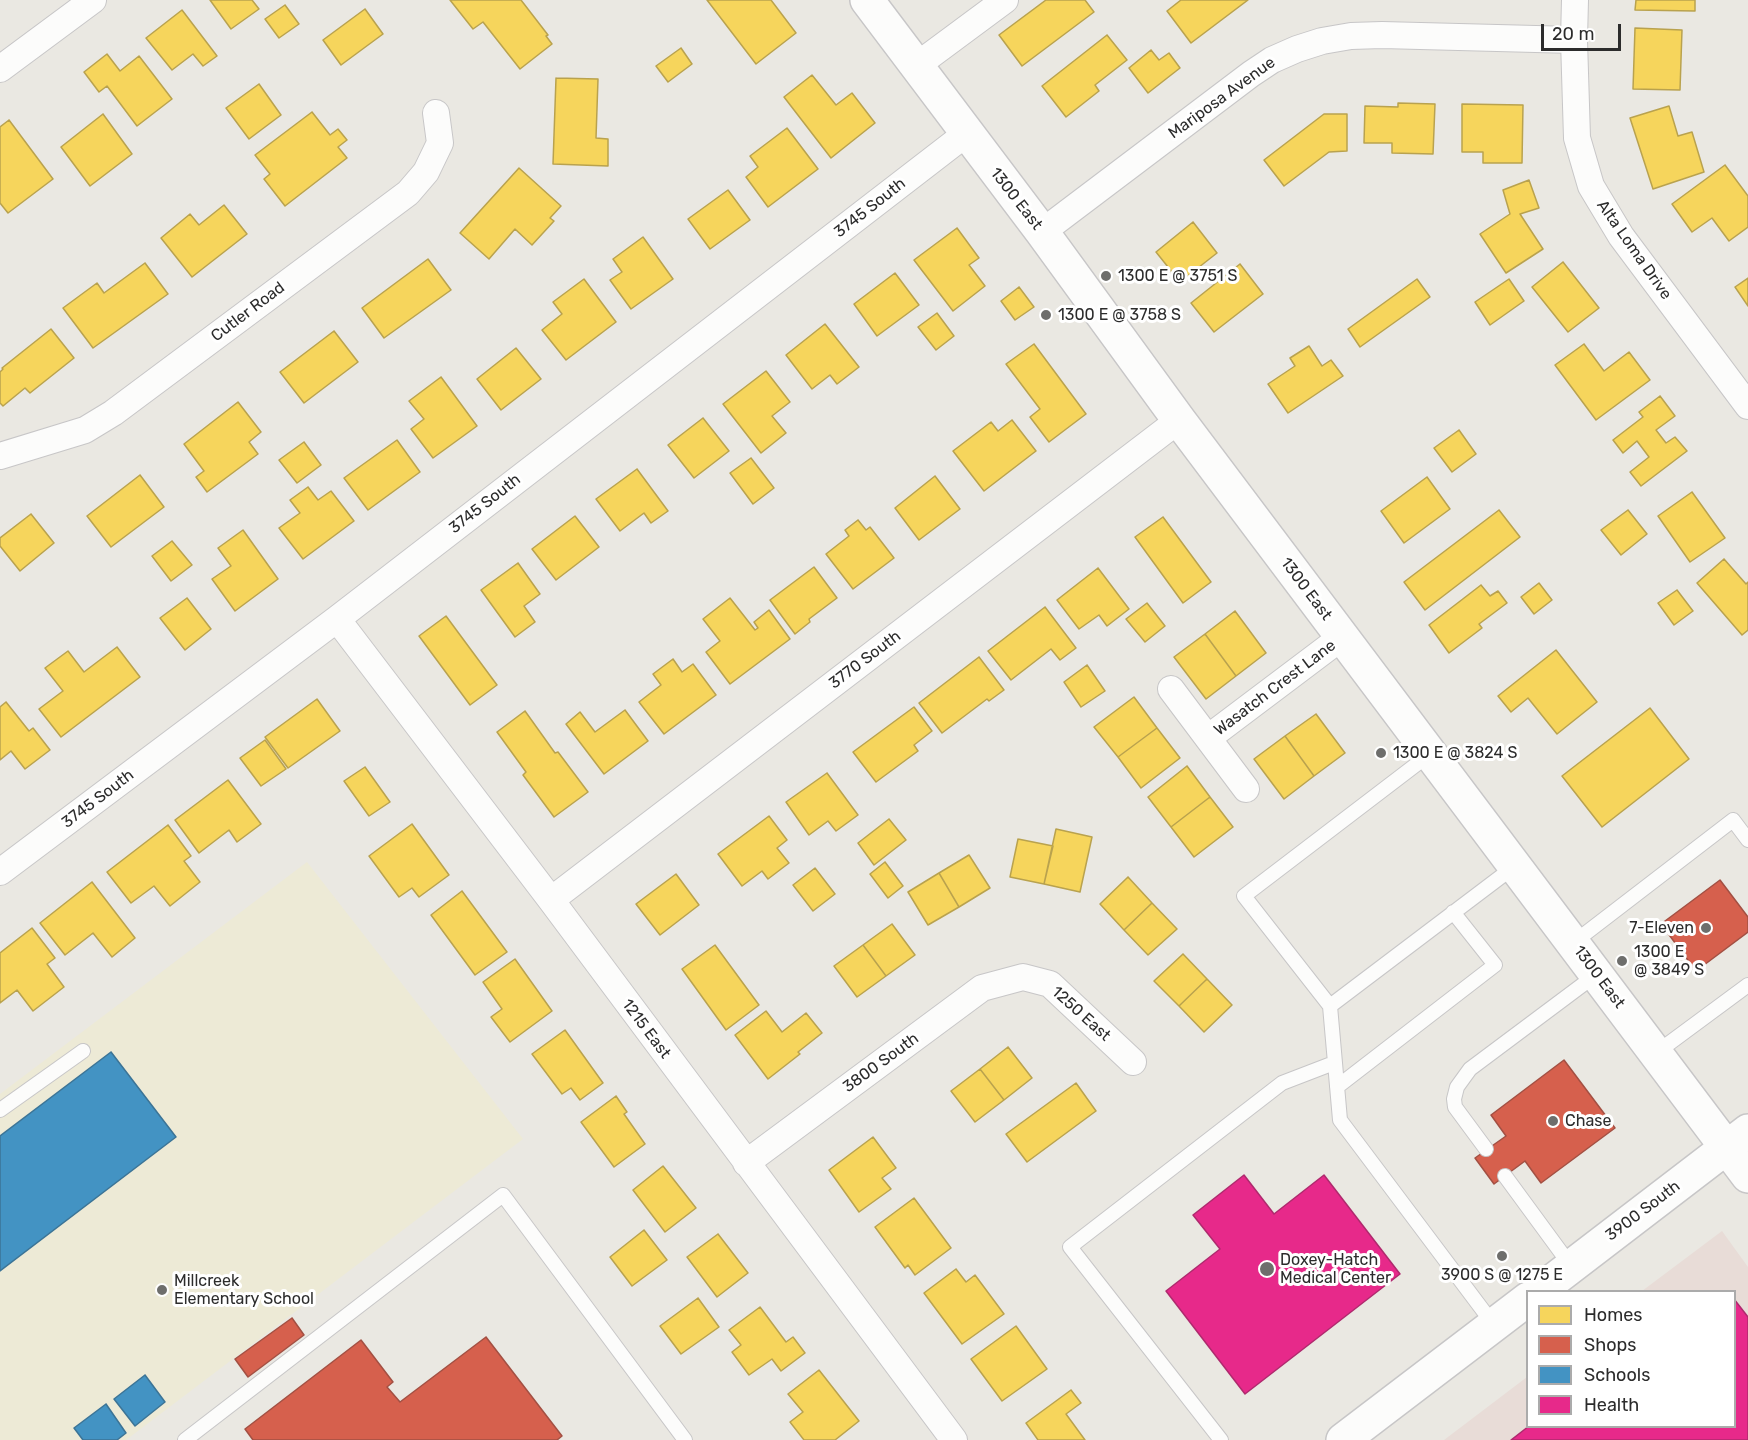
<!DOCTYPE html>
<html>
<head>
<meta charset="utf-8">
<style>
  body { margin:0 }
  #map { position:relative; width:1748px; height:1440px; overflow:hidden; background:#eae8e2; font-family:Rubik,sans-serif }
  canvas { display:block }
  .legend { position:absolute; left:1526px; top:1290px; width:210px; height:138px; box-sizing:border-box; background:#fff; border:2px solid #ababab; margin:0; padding:8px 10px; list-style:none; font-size:18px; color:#2c2c2c }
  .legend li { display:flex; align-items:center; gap:12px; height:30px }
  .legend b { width:30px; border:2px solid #ababab }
  .scale { position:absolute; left:1541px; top:24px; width:80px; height:27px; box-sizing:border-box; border:3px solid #2c2c2c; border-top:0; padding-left:8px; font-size:18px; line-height:21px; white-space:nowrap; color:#2c2c2c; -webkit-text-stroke:4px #fff; paint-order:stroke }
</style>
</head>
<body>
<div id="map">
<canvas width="1748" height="1440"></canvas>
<ul class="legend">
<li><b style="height:16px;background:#f6d55c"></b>Homes</li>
<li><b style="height:16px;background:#d6604d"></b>Shops</li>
<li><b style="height:16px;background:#4393c3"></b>Schools</li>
<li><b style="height:16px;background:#e7298a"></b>Health</li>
</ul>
<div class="scale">20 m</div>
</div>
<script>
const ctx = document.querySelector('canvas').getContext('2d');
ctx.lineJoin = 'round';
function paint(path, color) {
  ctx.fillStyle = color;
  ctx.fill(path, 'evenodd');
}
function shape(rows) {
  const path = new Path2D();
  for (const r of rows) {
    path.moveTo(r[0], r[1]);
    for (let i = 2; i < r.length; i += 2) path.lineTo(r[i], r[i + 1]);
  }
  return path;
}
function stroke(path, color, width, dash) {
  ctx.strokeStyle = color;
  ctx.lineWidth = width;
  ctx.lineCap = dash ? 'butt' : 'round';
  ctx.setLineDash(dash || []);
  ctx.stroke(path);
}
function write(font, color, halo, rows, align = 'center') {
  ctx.font = font + ' Rubik,sans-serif';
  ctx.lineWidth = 6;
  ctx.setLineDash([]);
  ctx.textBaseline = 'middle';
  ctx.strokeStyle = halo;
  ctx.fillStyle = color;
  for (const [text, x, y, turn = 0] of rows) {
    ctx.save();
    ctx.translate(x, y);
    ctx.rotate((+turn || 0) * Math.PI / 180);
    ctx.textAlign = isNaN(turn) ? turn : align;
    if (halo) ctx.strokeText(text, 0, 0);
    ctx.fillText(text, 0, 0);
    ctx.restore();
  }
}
paint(shape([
  [307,862,523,1139,126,1440,0,1440,0,1094]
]), '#edead6');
paint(shape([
  [1722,1231,1748,1267,1748,1440,1444,1440,1527,1377,1528,1426,1734,1426,1734,1292,1642,1291]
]), '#e8dcd7');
const homes = shape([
  [210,0,252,0,259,9,231,29,210,0],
  [450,0,521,0,548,35,546,36,552,44,520,69,483,22,473,29,450,0],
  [707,0,771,0,796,33,756,64,707,0],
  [1046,0,1085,0,1094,12,1022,66,999,35,1046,0],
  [1181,0,1248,0,1191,43,1167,11,1181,0],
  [1636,0,1695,0,1695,11,1635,10,1636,0],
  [285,5,299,24,279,38,265,19,285,5],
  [365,9,383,34,341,65,323,40,365,9],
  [182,10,217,56,203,66,193,54,172,70,146,38,182,10],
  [1635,28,1682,30,1680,90,1633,89,1635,28],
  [1107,35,1127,60,1095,85,1099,91,1066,117,1042,86,1107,35],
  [681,48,692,64,668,82,656,66,681,48],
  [1151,50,1159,60,1169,53,1180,68,1148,93,1129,68,1151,50],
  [107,54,120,71,139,56,172,99,137,126,107,86,99,92,84,72,107,54],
  [812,75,836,105,852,93,875,123,831,158,784,97,812,75],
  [556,78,598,79,596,138,608,139,608,166,553,164,556,78],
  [259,84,281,115,249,139,226,108,259,84],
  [1398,103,1435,104,1433,154,1392,153,1392,143,1364,143,1365,106,1398,107,1398,103],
  [1462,104,1523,105,1522,163,1483,163,1483,152,1462,152,1462,104],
  [1669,106,1678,136,1692,132,1704,172,1653,189,1630,118,1669,106],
  [312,112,330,135,338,129,347,140,338,147,347,158,285,206,264,179,270,174,255,155,312,112],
  [103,114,132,154,90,186,61,147,103,114],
  [1324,114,1347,114,1347,151,1329,152,1284,186,1264,160,1324,114],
  [9,120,53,179,8,213,0,203,0,127,9,120],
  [787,128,818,169,768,207,746,177,758,167,750,156,787,128],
  [1725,165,1748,196,1748,227,1729,241,1712,218,1692,232,1672,204,1725,165],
  [519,168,561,206,550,218,554,221,532,245,515,229,489,259,460,233,519,168],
  [1529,180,1539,208,1520,214,1543,249,1506,273,1480,234,1510,214,1503,190,1529,180],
  [728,190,750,220,710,249,688,219,728,190],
  [224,205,247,234,192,277,161,238,190,214,199,225,224,205],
  [1193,222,1217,253,1180,282,1156,252,1193,222],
  [957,228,979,258,969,265,985,286,953,311,914,260,957,228],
  [643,237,673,279,631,309,610,280,622,272,613,259,643,237],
  [428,259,451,290,384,338,362,308,428,259],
  [1563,262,1599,308,1568,332,1532,287,1563,262],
  [145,263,168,294,93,348,63,308,97,283,104,293,145,263],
  [1240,264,1263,294,1214,332,1191,303,1240,264],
  [895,273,919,305,877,336,854,304,895,273],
  [1748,278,1748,306,1735,287,1748,278],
  [584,279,616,322,566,360,542,330,562,314,553,302,584,279],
  [1417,279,1430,297,1360,347,1348,329,1417,279],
  [1509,279,1524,301,1490,325,1475,302,1509,279],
  [1019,287,1034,307,1015,320,1001,301,1019,287],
  [937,313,954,336,936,350,918,327,937,313],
  [825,324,859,367,837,384,830,375,812,389,786,355,825,324],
  [51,329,74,358,30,393,25,388,3,406,0,403,0,372,3,369,2,368,51,329],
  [334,331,358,362,304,403,280,372,334,331],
  [1034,344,1086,414,1049,442,1030,417,1040,409,1006,364,1034,344],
  [1584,344,1604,371,1629,352,1650,380,1596,420,1555,365,1584,344],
  [1309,346,1322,366,1331,360,1343,376,1288,413,1268,384,1295,366,1290,358,1309,346],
  [516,348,541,379,501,410,477,379,516,348],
  [766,371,790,402,772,416,786,433,761,453,723,404,766,371],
  [441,377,477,426,433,458,411,429,424,419,409,401,441,377],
  [1660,396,1675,416,1656,430,1666,443,1675,437,1687,451,1641,486,1630,472,1649,457,1637,441,1623,453,1613,440,1643,417,1639,412,1660,396],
  [238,402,261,432,249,442,258,454,207,492,196,477,204,471,184,444,238,402],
  [703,418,729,451,694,478,668,445,703,418],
  [1012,420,1036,451,984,491,953,451,991,422,998,431,1012,420],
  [1459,430,1476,454,1452,472,1434,448,1459,430],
  [397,440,420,472,368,510,344,478,397,440],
  [304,442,321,465,297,483,279,460,304,442],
  [751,458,774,488,753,504,730,473,751,458],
  [637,469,668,511,651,523,644,513,620,531,596,499,637,469],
  [140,475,164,507,111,547,87,516,140,475],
  [935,476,960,509,919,540,895,508,935,476],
  [1427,477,1450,509,1404,543,1381,511,1427,477],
  [308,487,318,500,331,491,354,521,303,559,279,528,300,513,290,500,308,487],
  [1692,492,1725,538,1690,562,1658,516,1692,492],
  [1499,510,1520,537,1425,610,1404,582,1499,510],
  [1628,510,1647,534,1621,555,1601,530,1628,510],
  [31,514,54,543,20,571,0,546,0,538,31,514],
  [575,516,599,547,556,580,532,549,575,516],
  [1163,517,1211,582,1183,603,1135,537,1163,517],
  [858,520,866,530,870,527,894,558,853,589,826,554,849,536,845,530,858,520],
  [243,530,278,579,235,611,212,579,231,566,218,548,243,530],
  [172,541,192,565,171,581,152,556,172,541],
  [1724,559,1746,584,1748,582,1748,630,1742,635,1697,583,1724,559],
  [518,563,540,594,524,606,535,622,515,637,481,590,518,563],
  [814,567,837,598,809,619,810,622,795,634,770,600,814,567],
  [1098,568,1129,609,1107,626,1099,615,1079,629,1057,600,1098,568],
  [1539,583,1552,600,1534,614,1521,597,1539,583],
  [1481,585,1490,596,1498,591,1507,603,1479,624,1482,628,1449,653,1429,625,1481,585],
  [1677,590,1693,611,1674,625,1658,603,1677,590],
  [187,598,211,629,185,650,160,618,187,598],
  [730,598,755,630,758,628,754,622,769,610,790,639,730,684,706,652,720,641,703,619,730,598],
  [1147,603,1165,626,1145,642,1126,619,1147,603],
  [1045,607,1076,648,1060,660,1051,649,1011,680,988,651,1045,607],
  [1235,611,1266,653,1236,676,1205,634,1235,611],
  [446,616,497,685,470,705,419,636,446,616],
  [1205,634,1236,676,1206,699,1174,657,1205,634],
  [117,647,140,677,61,737,39,709,63,691,45,668,68,651,84,672,117,647],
  [1556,650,1597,702,1557,734,1528,698,1511,712,1498,696,1556,650],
  [979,657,1004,690,989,701,987,699,942,733,919,703,979,657],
  [673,659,682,672,693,664,716,695,664,734,639,702,661,685,653,674,673,659],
  [1087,665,1105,691,1081,707,1064,682,1087,665],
  [1134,697,1157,728,1118,757,1094,727,1134,697],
  [317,699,340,731,288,768,265,737,317,699],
  [6,702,29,731,33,728,50,750,25,769,11,751,0,760,0,707,6,702],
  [914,707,932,731,914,745,918,751,876,782,853,752,914,707],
  [1650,708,1689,759,1602,827,1562,776,1650,708],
  [625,710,648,741,604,774,566,724,580,712,595,732,625,710],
  [525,711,555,753,558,752,588,792,554,817,523,775,526,772,497,732,525,711],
  [1316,714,1345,753,1314,776,1285,736,1316,714],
  [1157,728,1180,758,1141,788,1118,757,1157,728],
  [1285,736,1314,776,1284,799,1254,759,1285,736],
  [265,740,286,769,261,786,240,758,265,740],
  [1187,766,1210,797,1171,827,1148,797,1187,766],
  [365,767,390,802,369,816,344,781,365,767],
  [827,773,858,815,836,831,828,821,809,835,786,802,827,773],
  [228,780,261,824,237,842,229,830,199,853,175,820,228,780],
  [1210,797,1233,827,1194,857,1171,827,1210,797],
  [769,816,787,840,777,848,789,863,768,879,762,871,742,886,718,854,769,816],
  [889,819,906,840,874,865,858,843,889,819],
  [412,824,449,875,419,897,412,888,399,897,369,856,412,824],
  [168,825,191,856,184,861,200,882,170,906,154,886,131,903,107,872,168,825],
  [1056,829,1092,837,1080,892,1044,884,1056,829],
  [1018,839,1053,846,1044,884,1010,877,1018,839],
  [969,855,990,888,959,907,939,873,969,855],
  [885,862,903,886,888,898,870,874,885,862],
  [815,868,835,894,813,911,793,885,815,868],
  [939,873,959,907,928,925,908,892,939,873],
  [676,874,699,905,660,935,636,904,676,874],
  [1128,877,1152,903,1124,930,1100,904,1128,877],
  [92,882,135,938,112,957,93,933,65,955,40,923,92,882],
  [462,891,507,952,475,975,431,915,462,891],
  [1152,903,1177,929,1148,955,1124,930,1152,903],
  [892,924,915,955,886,976,863,945,892,924],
  [32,928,55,958,47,964,64,987,33,1011,17,990,0,1003,0,953,32,928],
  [715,945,759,1005,726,1030,682,969,715,945],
  [863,945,886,976,857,997,834,966,863,945],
  [1183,954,1207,979,1179,1006,1154,981,1183,954],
  [515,959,552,1011,510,1042,491,1017,502,1009,483,982,515,959],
  [1207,979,1232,1005,1204,1032,1179,1006,1207,979],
  [766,1011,782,1032,806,1013,822,1033,798,1052,800,1054,768,1079,735,1035,766,1011],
  [565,1030,603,1083,580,1100,571,1088,562,1094,532,1054,565,1030],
  [1008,1047,1032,1078,1004,1100,980,1069,1008,1047],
  [980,1069,1004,1100,975,1122,951,1091,980,1069],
  [1076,1083,1096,1111,1027,1162,1006,1134,1076,1083],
  [616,1096,627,1112,624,1114,645,1144,614,1167,581,1122,616,1096],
  [873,1137,896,1168,882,1178,891,1189,859,1212,829,1170,873,1137],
  [663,1166,696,1208,665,1232,633,1190,663,1166],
  [914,1198,951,1248,915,1275,908,1265,905,1268,875,1227,914,1198],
  [644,1230,667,1260,632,1286,610,1257,644,1230],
  [718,1234,748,1273,717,1297,687,1257,718,1234],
  [956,1269,966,1282,975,1275,1004,1314,962,1344,924,1293,956,1269],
  [698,1298,719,1327,681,1354,660,1326,698,1298],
  [760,1307,786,1342,793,1337,805,1353,781,1371,772,1359,749,1375,732,1352,741,1345,729,1330,760,1307],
  [1016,1326,1047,1369,1002,1401,971,1359,1016,1326],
  [819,1370,859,1421,835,1440,804,1440,790,1422,803,1412,788,1394,819,1370],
  [1071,1390,1081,1403,1066,1414,1085,1440,1038,1440,1026,1423,1071,1390]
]);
paint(homes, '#f6d55c');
stroke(homes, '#b9a24e', 1.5);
const shops = shape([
  [1720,880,1748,917,1748,932,1696,971,1661,924,1720,880],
  [1564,1060,1615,1128,1541,1183,1525,1161,1494,1184,1475,1158,1506,1136,1491,1115,1564,1060],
  [292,1318,304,1335,248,1377,235,1359,292,1318],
  [486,1337,562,1436,557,1440,253,1440,245,1429,361,1340,393,1382,387,1387,400,1402,486,1337]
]);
paint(shops, '#d6604d');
stroke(shops, '#a35043', 1.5);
const schools = shape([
  [111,1052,176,1137,0,1271,0,1136,111,1052],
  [145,1375,165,1402,135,1426,114,1399,145,1375],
  [106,1404,126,1433,117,1440,83,1440,74,1428,106,1404]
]);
paint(schools, '#4393c3');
stroke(schools, '#3c7496', 1.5);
const health = shape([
  [1244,1175,1274,1214,1324,1175,1400,1274,1245,1394,1166,1291,1220,1249,1193,1215,1244,1175],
  [1734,1299,1748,1317,1748,1440,1511,1440,1529,1426,1734,1426,1734,1299]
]);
paint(health, '#e7298a');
stroke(health, '#af2a6e', 1.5);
const lane = shape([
  [1430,754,1244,896,1330,1006,1340,1120,1494,1325],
  [1573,943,1733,820,1748,840],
  [1330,1006,1515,866],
  [1656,1053,1748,985],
  [1337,1087,1495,965,1453,912],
  [0,1110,83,1051],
  [1486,1149,1455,1107,1454,1099,1457,1087,1470,1069,1597,974],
  [1505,1176,1571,1266],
  [185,1440,503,1195,685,1440],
  [1221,1440,1070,1247,1282,1083,1334,1063]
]);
const street = shape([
  [1575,0,1574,40,1577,138,1591,186,1621,236,1748,406],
  [916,66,1005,0],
  [0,69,93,0],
  [1042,232,1251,74,1272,60,1297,49,1322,41,1351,36,1382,35,1574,40],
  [0,456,85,430,113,413,408,193,426,172,440,143,436,113],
  [337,619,551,900,954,1440],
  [1171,689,1246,789],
  [1208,738,1342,637],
  [0,872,337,619,967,133],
  [551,900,1179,420],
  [746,1163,982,988,1023,977,1050,984,1133,1062]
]);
const secondary = shape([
  [867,0,1042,232,1179,420,1748,1176],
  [1538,1292,1748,1131],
  [1343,1440,1528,1299]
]);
stroke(lane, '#c7c6c7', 16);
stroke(street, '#c7c6c7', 28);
stroke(secondary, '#c7c6c7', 36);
stroke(lane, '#fcfcfb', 14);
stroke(street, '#fcfcfb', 26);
stroke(secondary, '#fcfcfb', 33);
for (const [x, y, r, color] of [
  [1106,276,6,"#6e6e6c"],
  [1046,315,6,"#6e6e6c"],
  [1381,753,6,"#6e6e6c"],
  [1706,928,6,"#6e6e6c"],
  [1622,961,6,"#6e6e6c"],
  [1553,1121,6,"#6e6e6c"],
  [1502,1256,6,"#6e6e6c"],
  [1267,1269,8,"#6e6e6c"],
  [162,1290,6,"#6e6e6c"]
]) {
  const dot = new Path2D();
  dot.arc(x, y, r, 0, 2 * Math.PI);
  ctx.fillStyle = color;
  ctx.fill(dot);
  stroke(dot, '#fff', 2);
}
write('16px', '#2c2c2c', '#fff', [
  ["Mariposa Avenue",1222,98,-36],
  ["1300 East",1016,199,52],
  ["3745 South",870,208,-38],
  ["Alta Loma Drive",1634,250,55],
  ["Cutler Road",248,312,-37],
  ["3745 South",485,504,-38],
  ["1300 East",1306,589,53],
  ["3770 South",865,660,-37],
  ["Wasatch Crest Lane",1275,688,-37],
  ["3745 South",98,799,-37],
  ["1300 East",1599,977,53],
  ["1250 East",1081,1014,42],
  ["1215 East",646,1029,53],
  ["3800 South",881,1063,-36],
  ["3900 South",1643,1211,-37]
]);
write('16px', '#2c2c2c', '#fff', [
  ["1300 E @ 3751 S",1118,276],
  ["1300 E @ 3758 S",1058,315],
  ["1300 E @ 3824 S",1393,753],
  ["7-Eleven",1694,928,"right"],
  ["1300 E",1634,952],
  ["@ 3849 S",1634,970],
  ["Chase",1565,1121],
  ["Doxey-Hatch",1280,1260],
  ["Medical Center",1280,1278],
  ["3900 S @ 1275 E",1502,1275,"center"],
  ["Millcreek",174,1281],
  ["Elementary School",174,1299]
], 'left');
</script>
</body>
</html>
